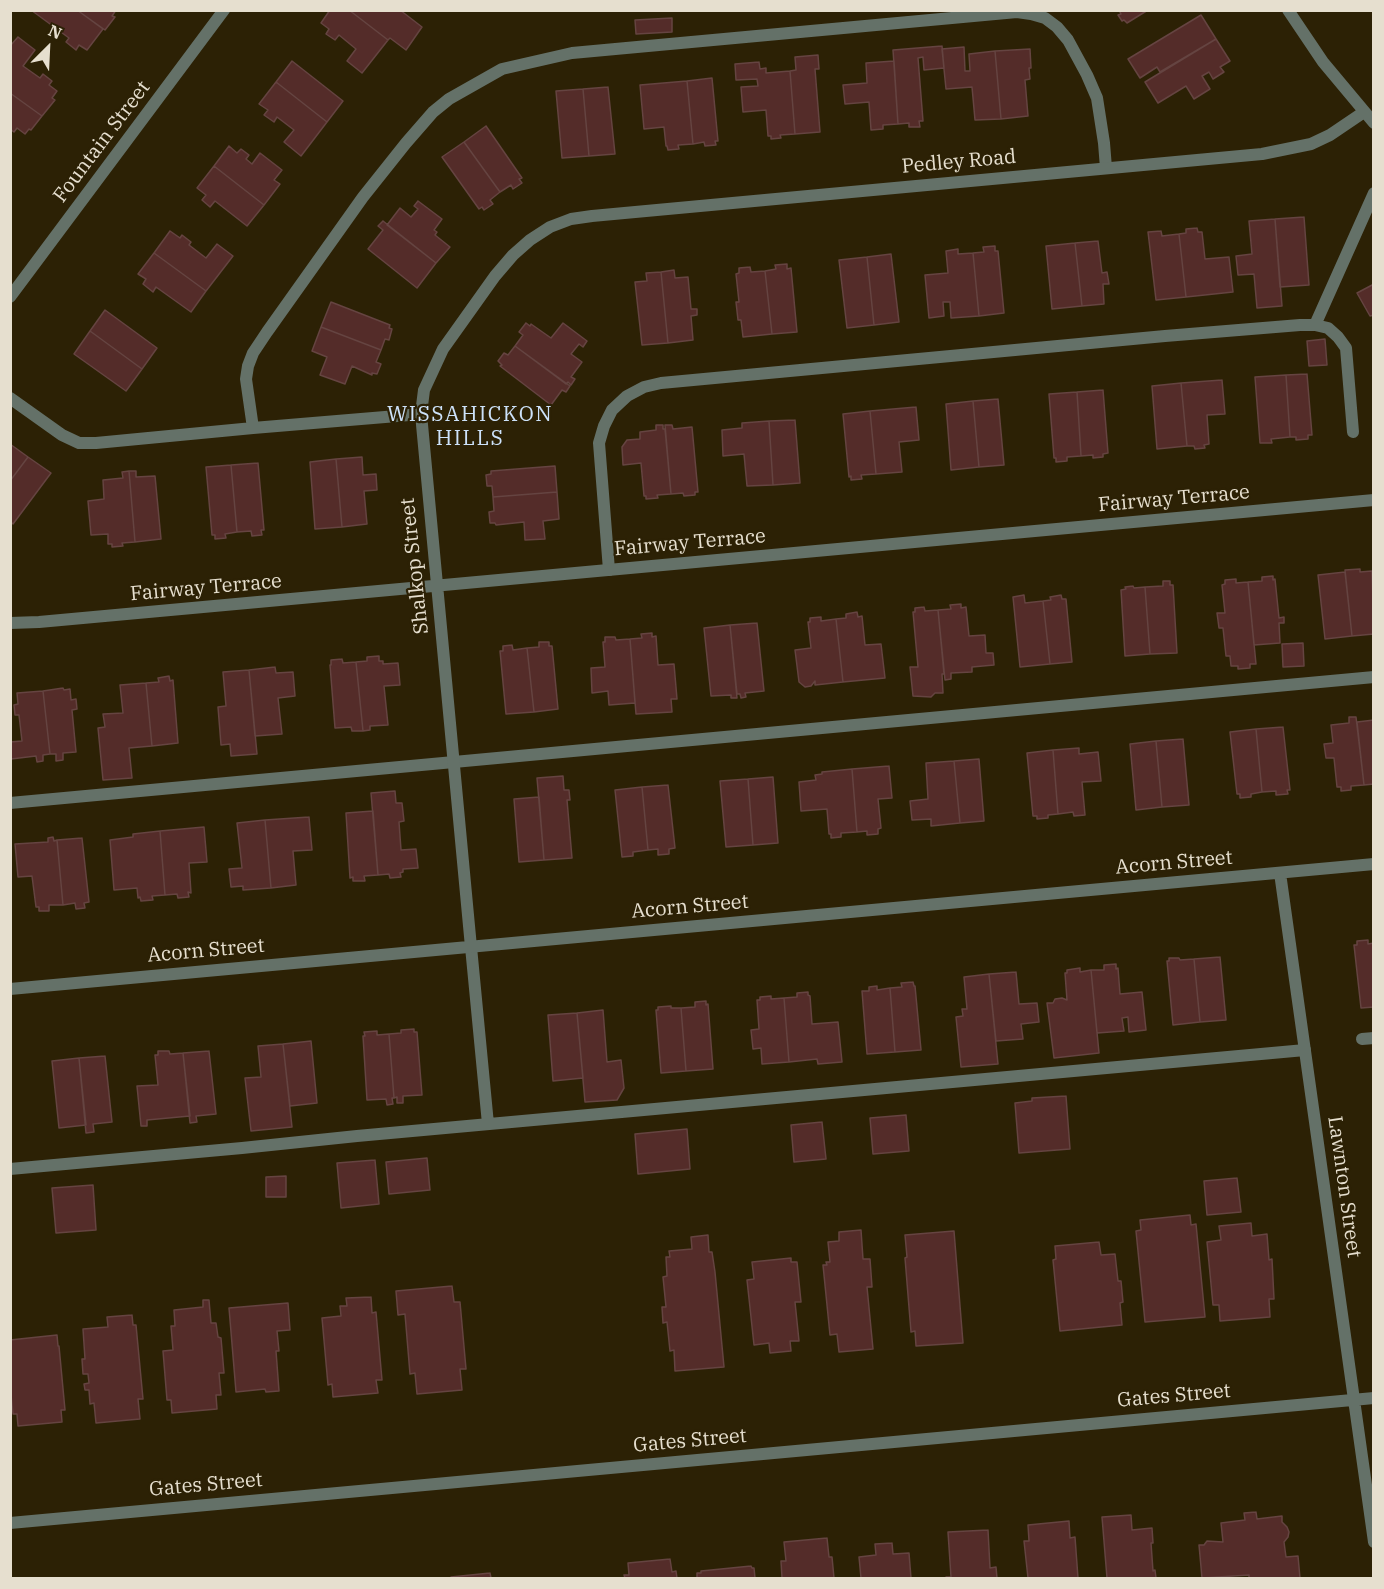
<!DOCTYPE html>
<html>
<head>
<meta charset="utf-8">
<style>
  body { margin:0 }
  #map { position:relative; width:1384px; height:1589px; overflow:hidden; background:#2c2105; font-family:"IBM Plex Serif",serif }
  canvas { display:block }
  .frame { position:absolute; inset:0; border:12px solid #e6dfcf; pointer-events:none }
  .north { position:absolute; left:18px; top:18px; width:60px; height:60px; -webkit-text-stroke:4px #2c2105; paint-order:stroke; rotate:24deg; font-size:16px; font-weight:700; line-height:24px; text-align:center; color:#e6dfcf }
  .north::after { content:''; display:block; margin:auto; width:21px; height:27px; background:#e6dfcf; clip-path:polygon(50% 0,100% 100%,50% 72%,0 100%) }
</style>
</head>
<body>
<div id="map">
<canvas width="1384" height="1589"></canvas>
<div class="frame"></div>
<div class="north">N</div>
</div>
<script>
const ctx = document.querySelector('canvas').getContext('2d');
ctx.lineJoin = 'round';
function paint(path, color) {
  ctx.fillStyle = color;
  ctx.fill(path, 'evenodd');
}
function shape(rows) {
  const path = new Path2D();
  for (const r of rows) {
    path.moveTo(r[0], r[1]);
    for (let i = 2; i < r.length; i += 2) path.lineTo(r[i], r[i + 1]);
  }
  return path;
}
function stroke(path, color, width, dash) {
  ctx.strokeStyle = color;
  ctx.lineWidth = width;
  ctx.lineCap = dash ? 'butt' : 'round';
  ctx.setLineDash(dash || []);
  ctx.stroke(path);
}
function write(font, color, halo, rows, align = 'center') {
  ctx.font = font + ' "IBM Plex Serif",serif';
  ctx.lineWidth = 4.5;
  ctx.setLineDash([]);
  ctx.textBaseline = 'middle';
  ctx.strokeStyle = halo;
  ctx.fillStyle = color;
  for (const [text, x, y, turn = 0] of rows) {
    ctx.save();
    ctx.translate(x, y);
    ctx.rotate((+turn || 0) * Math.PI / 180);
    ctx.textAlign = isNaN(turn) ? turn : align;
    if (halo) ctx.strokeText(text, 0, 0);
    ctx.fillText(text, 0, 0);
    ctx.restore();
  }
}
const building = shape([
  [31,10,77,10,103,29,87,50,79,45,76,50,66,42,69,38,31,10],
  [77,10,116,10,112,16,115,17,105,30,77,10],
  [330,10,349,10,388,40,362,73,347,61,356,49,339,35,335,40,326,34,329,29,321,23,330,10],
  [349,10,400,10,422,27,406,50,390,38,388,40,349,10],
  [1119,10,1148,10,1127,23,1124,20,1122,21,1118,15,1121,14,1119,10],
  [1201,15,1216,39,1160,72,1157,67,1140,78,1128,59,1201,15],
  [672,18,672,32,636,34,635,20,672,18],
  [18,37,35,50,23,66,40,78,43,74,52,81,49,85,57,91,52,98,55,100,42,116,10,93,10,46,18,37],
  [1216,39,1230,61,1220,67,1224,72,1213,79,1209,72,1202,76,1210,89,1194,99,1186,86,1158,103,1145,82,1216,39],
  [942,46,944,68,924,70,923,57,918,58,923,121,919,121,920,127,909,127,909,123,898,124,893,50,942,46],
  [964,47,965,71,970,71,969,54,995,51,1001,119,975,120,972,87,946,89,942,49,964,47],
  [1030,49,1031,68,1029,68,1030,79,1025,80,1028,116,1001,119,995,51,1030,49],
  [818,55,819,69,815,69,820,132,795,134,790,71,796,70,795,57,818,55],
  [292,61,343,101,327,122,276,82,292,61],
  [894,61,898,124,883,125,883,129,871,130,869,102,845,104,843,85,867,83,866,63,894,61],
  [759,62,760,69,766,68,766,73,790,71,795,134,780,135,781,138,771,139,771,136,768,136,766,110,743,112,741,87,758,86,757,79,736,80,735,64,759,62],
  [712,78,718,141,715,141,716,145,705,146,704,142,693,144,687,81,712,78],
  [687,81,693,144,678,145,679,149,668,150,667,146,666,146,664,127,644,129,640,85,687,81],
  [276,82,327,122,301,156,284,142,294,130,277,117,274,122,264,115,268,110,259,104,276,82],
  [608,87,615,154,589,156,583,89,608,87],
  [583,89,589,156,562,158,556,91,583,89],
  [10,93,42,116,31,130,29,129,25,134,17,128,14,132,10,129,10,93],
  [486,126,522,178,519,179,522,183,513,189,511,185,500,192,464,142,486,126],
  [464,142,500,192,490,200,493,204,484,210,482,207,479,209,442,157,464,142],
  [229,146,237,153,241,149,249,155,246,159,252,164,260,153,282,170,274,180,280,184,264,205,214,166,229,146],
  [214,166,264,205,247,226,215,201,210,207,202,200,206,195,197,188,214,166],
  [418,201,442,219,434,230,437,232,435,235,450,247,436,263,387,225,400,208,411,217,418,209,414,206,418,201],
  [1304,217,1309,285,1280,287,1275,219,1304,217],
  [1275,219,1282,306,1257,308,1254,274,1238,275,1236,256,1252,254,1249,221,1275,219],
  [383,221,436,263,417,288,368,249,383,230,378,226,383,221],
  [1197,228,1198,232,1202,232,1205,259,1229,257,1233,292,1186,297,1179,234,1186,233,1186,229,1197,228],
  [170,231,180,238,182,235,191,242,189,245,206,258,217,244,233,256,206,291,154,253,170,231],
  [1161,231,1162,236,1179,234,1186,297,1156,300,1148,232,1161,231],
  [1098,241,1102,273,1107,272,1109,284,1103,284,1104,304,1082,306,1075,243,1098,241],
  [1075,243,1082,306,1052,309,1046,246,1075,243],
  [995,246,995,251,998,251,1004,313,979,316,973,253,984,252,983,247,995,246],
  [958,249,958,254,973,253,979,316,951,318,950,302,943,302,944,316,929,318,925,275,948,273,946,251,958,249],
  [154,253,206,291,191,312,156,287,153,292,143,284,146,279,138,274,154,253],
  [891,254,899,322,874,325,867,257,891,254],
  [867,257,874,325,847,328,839,260,867,257],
  [787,264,787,269,791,268,797,332,772,334,765,271,776,269,775,265,787,264],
  [750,267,751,272,765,271,772,334,743,337,741,320,738,320,736,302,739,302,736,274,739,273,739,268,750,267],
  [674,270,675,278,688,277,691,309,697,309,697,315,691,316,693,340,668,343,661,272,674,270],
  [661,272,668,343,642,345,635,282,647,281,646,273,661,272],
  [1374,284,1374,315,1370,316,1357,293,1374,284],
  [331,302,390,325,389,328,392,329,389,340,385,339,381,350,321,327,331,302],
  [105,310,157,348,142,369,90,331,105,310],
  [526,323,530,326,531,324,551,338,563,323,587,341,583,347,579,344,571,354,582,362,571,377,575,379,571,385,568,382,566,384,515,346,523,335,519,332,526,323],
  [321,327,381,350,376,362,381,364,377,374,372,373,372,375,352,366,345,384,320,375,327,357,312,351,321,327],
  [90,331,142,369,126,391,74,354,90,331],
  [1325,339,1327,365,1309,366,1307,341,1325,339],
  [515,346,570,386,566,392,562,390,551,405,500,366,502,365,498,361,504,353,508,355,515,346],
  [1307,374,1312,435,1308,435,1308,439,1296,440,1296,437,1290,437,1286,375,1307,374],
  [1286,375,1290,437,1271,439,1272,443,1260,443,1255,377,1286,375],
  [1222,380,1225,414,1207,415,1209,444,1204,445,1205,448,1195,449,1194,446,1187,446,1181,383,1222,380],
  [1181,383,1187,446,1157,449,1152,386,1181,383],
  [1103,390,1108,453,1103,454,1103,457,1093,458,1093,455,1081,456,1077,392,1103,390],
  [1077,392,1081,456,1067,457,1067,461,1056,462,1056,458,1054,458,1049,394,1077,392],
  [998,399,1004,465,979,467,973,401,998,399],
  [973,401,979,467,951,470,946,404,973,401],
  [916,407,919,440,899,442,902,472,876,474,870,411,916,407],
  [870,411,876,474,861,475,862,479,851,480,851,476,849,477,843,414,870,411],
  [795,420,800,483,773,485,769,421,795,420],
  [769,421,773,485,747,486,744,454,723,456,722,430,742,428,742,423,769,421],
  [656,425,663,425,663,429,665,429,671,494,657,495,658,498,646,499,646,496,644,496,641,463,623,465,622,447,627,440,640,439,640,432,656,430,656,425],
  [665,425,672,425,673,429,692,427,698,492,695,492,695,495,684,496,683,493,671,494,665,425],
  [10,444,28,457,10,481,10,444],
  [28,457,51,473,13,524,12,523,10,524,10,481,28,457],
  [362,457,363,475,376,474,377,490,364,491,367,524,342,527,336,459,362,457],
  [336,459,342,527,315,529,310,462,336,459],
  [258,463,264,530,261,530,262,535,252,536,251,531,237,532,231,465,258,463],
  [231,465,237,532,225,534,226,538,215,539,215,535,212,535,206,467,231,465],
  [555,466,557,492,493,497,492,486,487,486,486,475,491,474,491,471,555,466],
  [129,471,136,471,136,477,155,476,161,539,135,542,129,471],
  [129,471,135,542,122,543,123,546,112,547,112,544,108,544,108,534,91,535,88,501,104,499,103,480,123,478,122,472,129,471],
  [557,492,559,519,543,521,545,539,525,540,524,522,496,525,495,523,490,523,489,512,494,511,493,497,557,492],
  [1360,569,1360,572,1372,571,1374,634,1352,636,1345,570,1360,569],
  [1345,572,1352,636,1325,639,1318,575,1345,572],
  [1273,576,1273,580,1275,579,1279,618,1284,617,1284,623,1279,623,1280,643,1254,645,1248,582,1262,581,1262,577,1273,576],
  [1236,579,1236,583,1248,582,1256,664,1250,664,1250,668,1238,669,1238,666,1231,666,1230,656,1226,656,1223,628,1219,628,1217,613,1225,613,1222,585,1225,584,1225,580,1236,579],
  [1163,581,1170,581,1170,585,1173,585,1177,653,1150,654,1145,587,1163,586,1163,581],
  [1133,586,1134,588,1145,587,1150,654,1125,656,1121,590,1126,589,1125,587,1133,586],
  [1024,595,1025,603,1043,601,1050,664,1020,667,1013,597,1024,595],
  [1061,595,1062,599,1066,599,1072,662,1050,664,1043,601,1051,600,1050,597,1061,595],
  [961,604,961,608,966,607,969,636,985,635,986,653,993,653,994,665,972,667,972,672,951,673,951,679,945,680,938,610,951,609,950,605,961,604],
  [924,607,925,611,938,610,944,674,942,674,943,693,935,693,931,697,913,696,910,667,918,667,913,612,915,612,915,608,924,607],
  [857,612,858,617,862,616,865,645,881,644,885,678,843,682,836,619,846,618,846,614,857,612],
  [821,617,821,621,836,619,843,682,815,685,815,681,811,686,805,687,799,682,795,650,811,648,808,622,810,622,810,618,821,617],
  [757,623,764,691,745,693,746,697,741,698,740,694,737,694,730,625,757,623],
  [730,625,737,698,731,698,731,695,711,696,704,628,730,625],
  [652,633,652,637,656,636,658,665,674,664,677,699,671,699,672,712,636,714,630,639,642,638,641,634,652,633],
  [605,637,615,637,616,640,630,639,635,703,609,705,608,691,592,693,591,668,605,667,603,642,605,642,605,637],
  [539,642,549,642,549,646,552,646,558,709,534,712,527,648,539,647,539,642],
  [1303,643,1304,666,1283,667,1282,644,1303,643],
  [512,645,513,650,527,648,534,712,506,714,500,651,503,651,503,646,512,645],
  [379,656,379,661,383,661,383,664,398,663,400,685,384,686,388,725,370,726,370,730,363,731,356,662,367,661,367,657,379,656],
  [342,659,343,663,356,662,363,731,352,731,351,727,335,728,330,665,331,665,331,660,342,659],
  [275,667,276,673,293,672,295,696,278,698,282,734,255,736,249,670,275,667],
  [249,670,257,754,231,756,230,744,221,745,218,707,226,706,223,672,249,670],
  [169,676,170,681,173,680,178,743,152,746,146,683,159,682,158,678,169,676],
  [146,683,152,746,129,748,132,778,103,780,98,728,105,727,103,714,123,713,120,685,146,683],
  [63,688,64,690,70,689,71,700,76,699,77,709,72,710,76,752,63,753,63,760,56,761,56,754,50,754,43,691,63,688],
  [43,691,50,754,43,755,43,761,37,762,36,756,11,759,10,742,22,741,19,715,15,715,14,705,18,704,17,693,43,691],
  [1349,717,1356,717,1364,785,1351,786,1351,790,1341,791,1341,787,1337,787,1334,758,1326,758,1324,744,1333,743,1331,725,1349,723,1349,717],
  [1374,720,1374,784,1364,785,1357,722,1374,720],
  [1283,727,1290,790,1287,790,1288,794,1276,795,1276,791,1262,792,1256,729,1283,727],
  [1256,729,1262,792,1251,794,1251,797,1240,798,1240,794,1237,794,1230,732,1256,729],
  [1183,739,1189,805,1162,807,1156,741,1183,739],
  [1156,741,1162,807,1136,810,1130,744,1156,741],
  [1079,748,1079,754,1098,752,1101,781,1082,782,1085,815,1074,816,1073,812,1058,814,1053,750,1079,748],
  [1053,750,1058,814,1048,815,1048,818,1037,819,1037,816,1033,816,1027,753,1053,750],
  [979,759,984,821,960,823,954,761,979,759],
  [954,761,960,823,931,826,931,819,912,820,910,801,928,799,926,763,954,761],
  [889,766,892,798,878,799,881,828,878,829,878,834,867,835,867,831,857,832,852,769,889,766],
  [852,769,857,832,841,833,841,837,831,838,831,834,829,834,827,809,801,811,799,782,816,780,815,775,822,774,822,772,852,769],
  [563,776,564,790,569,790,570,800,567,800,572,858,544,860,537,778,563,776],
  [773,777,778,843,753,845,748,779,773,777],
  [748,779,753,845,726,847,720,781,748,779],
  [668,785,675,848,669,849,669,854,658,855,658,849,648,850,642,787,668,785],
  [642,787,648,850,633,852,633,856,622,857,615,790,642,787],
  [395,791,396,803,402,803,404,821,399,822,401,850,416,849,418,868,403,869,403,872,400,873,401,877,390,878,389,874,378,875,371,793,395,791],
  [539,797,544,860,519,862,514,799,539,797],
  [373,811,378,875,364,876,365,881,353,881,353,877,350,878,346,813,373,811],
  [309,817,312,850,293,851,296,885,271,888,265,820,309,817],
  [265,820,271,888,243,890,243,886,231,887,229,869,242,868,237,823,265,820],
  [204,827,207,862,189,863,191,893,188,892,189,897,178,898,177,894,165,895,160,831,204,827],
  [160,831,165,895,152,896,153,900,141,901,140,897,138,898,137,888,114,890,110,840,133,837,133,834,160,831],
  [53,837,54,841,57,840,63,905,49,905,49,911,39,911,39,907,36,907,32,876,18,877,15,844,48,842,48,838,53,837],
  [82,838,89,902,84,903,85,908,76,909,75,903,63,905,57,840,82,838],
  [1368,940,1368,944,1374,943,1374,1007,1361,1008,1354,945,1357,945,1357,941,1368,940],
  [1220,957,1226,1020,1200,1022,1194,959,1220,957],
  [1169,958,1179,958,1180,960,1194,959,1200,1022,1173,1025,1167,961,1169,961,1169,958],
  [1116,964,1116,969,1118,968,1120,994,1142,992,1146,1030,1129,1032,1128,1017,1122,1018,1124,1031,1097,1033,1091,970,1104,970,1104,965,1116,964],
  [1080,968,1080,972,1091,970,1099,1053,1054,1058,1047,1003,1053,1003,1055,999,1062,998,1067,1000,1065,973,1067,973,1067,970,1080,968],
  [1016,972,1019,1004,1037,1003,1039,1022,1021,1024,1023,1039,996,1041,989,974,1016,972],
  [989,974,998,1064,961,1067,956,1017,963,1016,962,1009,967,1009,964,977,989,974],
  [913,982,914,986,915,986,921,1050,895,1052,890,988,902,987,901,983,913,982],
  [877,986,877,990,890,988,895,1052,867,1054,862,991,869,991,869,987,877,986],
  [808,992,808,995,810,996,812,1024,838,1022,842,1062,818,1064,817,1059,789,1062,784,998,797,997,797,993,808,992],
  [771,996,771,999,784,998,789,1062,762,1064,761,1048,753,1049,751,1030,759,1029,757,1000,760,1000,760,997,771,996],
  [706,1001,706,1005,708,1004,713,1069,686,1071,681,1008,695,1007,695,1002,706,1001],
  [671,1006,671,1008,681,1008,686,1071,661,1073,656,1010,658,1010,658,1007,671,1006],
  [603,1010,607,1062,621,1060,624,1088,617,1100,585,1102,577,1013,603,1010],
  [577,1013,583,1078,553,1081,548,1015,577,1013],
  [414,1029,414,1032,417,1032,422,1095,403,1096,403,1103,397,1103,397,1097,394,1098,389,1034,401,1033,401,1030,414,1029],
  [377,1031,377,1035,389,1034,394,1098,392,1098,393,1104,387,1105,386,1099,367,1100,363,1036,365,1036,364,1032,377,1031],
  [311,1041,317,1103,290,1106,283,1044,311,1041],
  [283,1044,292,1127,251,1131,245,1078,261,1077,258,1046,283,1044],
  [158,1051,169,1051,170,1054,183,1053,190,1116,147,1120,147,1126,141,1126,137,1086,158,1085,155,1055,158,1055,158,1051],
  [209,1051,216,1114,196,1116,197,1122,190,1123,183,1053,209,1051],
  [105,1056,112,1122,93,1124,94,1132,86,1133,79,1058,105,1056],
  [79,1058,86,1125,59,1128,52,1061,79,1058],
  [1066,1096,1070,1149,1019,1153,1015,1103,1032,1101,1032,1098,1066,1096],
  [906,1115,909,1151,873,1154,870,1118,906,1115],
  [822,1122,826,1159,794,1162,791,1125,822,1122],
  [687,1129,690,1169,638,1174,635,1134,687,1129],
  [427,1158,430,1190,389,1194,386,1162,427,1158],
  [375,1160,379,1204,341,1208,337,1163,375,1160],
  [286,1176,286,1197,266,1197,266,1177,286,1176],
  [1237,1178,1241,1212,1207,1215,1204,1181,1237,1178],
  [93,1185,96,1230,56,1233,52,1188,93,1185],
  [1190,1215,1191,1225,1196,1224,1205,1317,1145,1322,1136,1231,1141,1230,1140,1220,1190,1215],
  [1251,1223,1252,1236,1267,1234,1269,1260,1272,1259,1274,1299,1269,1299,1270,1317,1220,1321,1219,1305,1213,1305,1207,1242,1221,1240,1219,1226,1251,1223],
  [861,1230,863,1259,870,1259,872,1287,867,1287,873,1349,839,1352,837,1334,830,1335,823,1265,827,1265,826,1262,830,1262,828,1242,839,1241,839,1232,861,1230],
  [954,1231,963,1343,916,1346,915,1331,911,1332,905,1258,907,1257,905,1235,954,1231],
  [708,1235,709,1252,712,1252,715,1272,724,1367,675,1371,674,1350,670,1351,667,1322,663,1323,662,1307,666,1307,663,1277,667,1276,666,1257,670,1257,669,1251,692,1249,691,1237,708,1235],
  [1099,1242,1101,1255,1115,1254,1118,1281,1121,1281,1123,1302,1120,1303,1122,1325,1060,1331,1053,1260,1056,1259,1055,1246,1099,1242],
  [791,1258,791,1262,797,1262,801,1302,795,1302,799,1341,790,1341,791,1351,770,1353,769,1343,754,1345,747,1280,754,1279,752,1262,791,1258],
  [452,1286,454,1302,460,1302,466,1369,460,1369,462,1390,417,1394,415,1373,410,1374,405,1314,398,1315,396,1291,452,1286],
  [371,1297,372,1313,376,1312,382,1380,376,1380,378,1393,333,1397,332,1384,328,1385,322,1318,341,1316,340,1306,347,1306,346,1298,371,1297],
  [203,1300,209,1300,211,1323,216,1323,218,1337,221,1338,224,1373,219,1373,221,1395,216,1395,217,1409,172,1413,171,1400,167,1400,163,1351,173,1350,171,1326,175,1326,174,1310,203,1307,203,1300],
  [288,1303,290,1330,277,1331,279,1351,276,1351,279,1391,266,1392,265,1389,236,1392,229,1308,288,1303],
  [132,1315,133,1325,136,1325,143,1399,138,1399,140,1419,96,1423,94,1403,90,1404,89,1390,85,1390,84,1384,89,1383,88,1374,83,1374,82,1359,85,1359,83,1329,108,1327,107,1317,132,1315],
  [57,1335,58,1346,59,1346,65,1410,61,1410,62,1422,18,1426,17,1414,13,1414,10,1385,10,1340,57,1335],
  [1256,1512,1257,1519,1282,1516,1282,1522,1287,1527,1289,1532,1288,1537,1284,1542,1286,1557,1298,1556,1300,1578,1249,1578,1249,1575,1202,1578,1199,1545,1204,1545,1207,1541,1223,1542,1221,1523,1245,1520,1244,1513,1256,1512],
  [1131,1515,1132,1530,1152,1528,1153,1543,1151,1543,1153,1571,1155,1570,1156,1578,1107,1578,1102,1517,1131,1515],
  [1069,1521,1070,1538,1075,1537,1078,1578,1028,1578,1024,1541,1029,1541,1028,1525,1069,1521],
  [988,1530,990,1568,996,1567,997,1578,946,1578,946,1577,951,1577,948,1532,988,1530],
  [827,1538,829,1557,832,1557,834,1578,782,1578,781,1561,786,1561,784,1542,827,1538],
  [892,1543,893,1554,909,1553,911,1578,861,1578,859,1557,876,1555,875,1544,892,1543],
  [670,1559,672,1572,676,1571,677,1578,625,1578,624,1575,629,1575,628,1563,670,1559],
  [751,1566,752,1568,754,1568,755,1578,697,1578,697,1573,701,1573,701,1571,751,1566],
  [490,1573,491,1578,451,1578,451,1577,490,1573]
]);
paint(building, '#542c29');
stroke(building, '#654441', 1.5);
stroke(shape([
  [1315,325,1374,193],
  [10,398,62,435,79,443,96,443,253,428,421,414],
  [253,428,246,379,248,366,253,353,267,332,363,197,406,143,433,112,449,99,502,69,572,53,1017,12,1031,14,1045,18,1057,27,1068,40,1087,75,1097,98,1104,143,1106,168],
  [609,570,599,443,604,426,612,410,627,396,644,387,661,383,1165,336,1300,325,1315,325,1328,328,1338,337,1346,348,1353,432],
  [10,803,1374,677],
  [471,947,488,1124],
  [1362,1039,1374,1038],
  [10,1169,242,1148,357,1136,1305,1050]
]), '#647168', 12);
stroke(shape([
  [1288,10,1323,62,1374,123],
  [10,297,224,10],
  [10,623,39,622,1374,500],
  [1280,873,1374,1542],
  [471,947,421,414,424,390,443,349,495,276,513,255,530,240,550,227,571,219,592,216,1262,154,1311,144,1330,135,1364,112],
  [10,989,1374,864],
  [10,1523,1374,1398]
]), '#647168', 12);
write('20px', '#e6dfcf', '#2c2105', [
  ["Fountain Street",102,142,-53],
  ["Pedley Road",959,162,-5],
  ["Fairway Terrace",1174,499,-5],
  ["Fairway Terrace",690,543,-5],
  ["Shalkop Street",415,566,-96],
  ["Fairway Terrace",206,588,-5],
  ["Acorn Street",1174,863,-5],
  ["Acorn Street",690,907,-5],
  ["Acorn Street",206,951,-5],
  ["Lawnton Street",1344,1187,82],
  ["Gates Street",1174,1396,-5],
  ["Gates Street",690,1441,-5],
  ["Gates Street",206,1485,-5]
]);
ctx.letterSpacing = '1.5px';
write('21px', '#cde2fa', '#2c2105', [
  ["WISSAHICKON",470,415],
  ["HILLS",470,439]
]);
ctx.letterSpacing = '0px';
</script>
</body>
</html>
